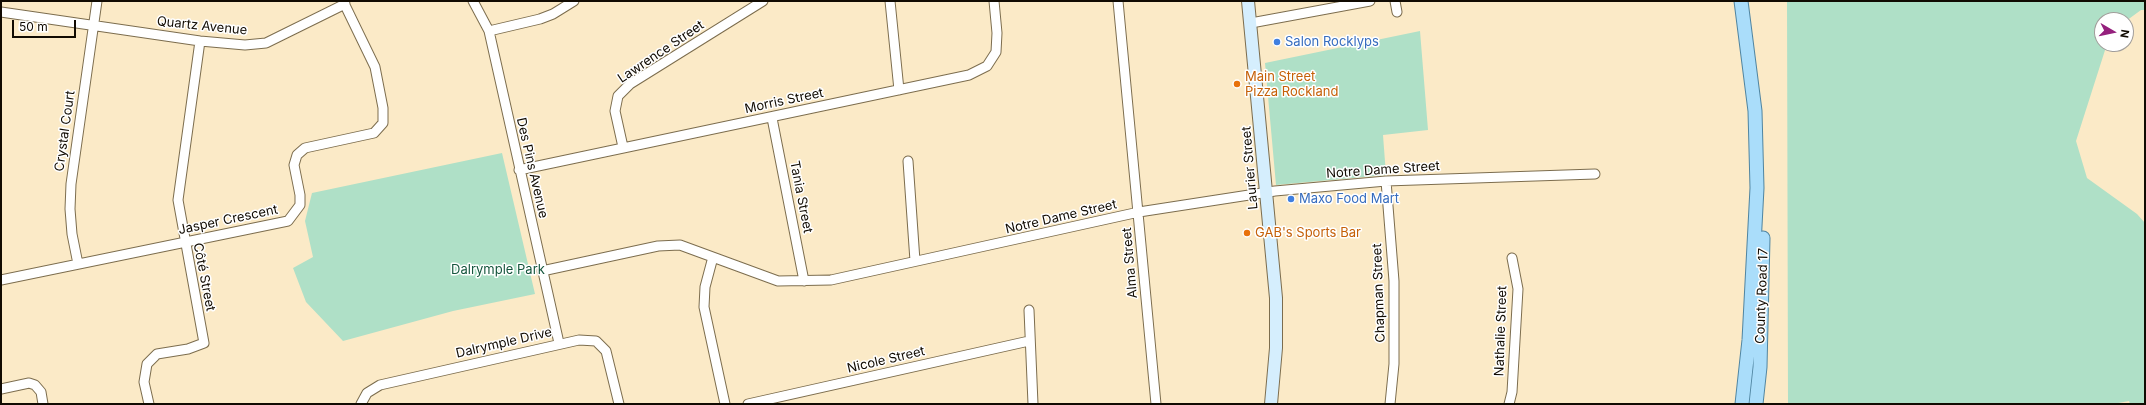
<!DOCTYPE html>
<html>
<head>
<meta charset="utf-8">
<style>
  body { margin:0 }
  #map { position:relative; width:2146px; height:405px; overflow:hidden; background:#fbeac7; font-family:Inter,sans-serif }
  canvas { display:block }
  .frame { position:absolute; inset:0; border:2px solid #110b02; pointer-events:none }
  .north { position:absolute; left:2094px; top:12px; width:40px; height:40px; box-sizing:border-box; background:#fff; border:1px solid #a09d9a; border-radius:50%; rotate:99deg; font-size:11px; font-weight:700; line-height:16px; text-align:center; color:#110b02 }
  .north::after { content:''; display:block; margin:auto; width:14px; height:18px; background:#95207d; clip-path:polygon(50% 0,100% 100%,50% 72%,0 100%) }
  .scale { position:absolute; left:12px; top:20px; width:64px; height:18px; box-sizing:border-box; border:2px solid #110b02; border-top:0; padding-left:5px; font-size:12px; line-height:14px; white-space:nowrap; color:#110b02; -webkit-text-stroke:3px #fff; paint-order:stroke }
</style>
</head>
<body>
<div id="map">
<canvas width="2146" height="405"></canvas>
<div class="frame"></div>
<div class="north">N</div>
<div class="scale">50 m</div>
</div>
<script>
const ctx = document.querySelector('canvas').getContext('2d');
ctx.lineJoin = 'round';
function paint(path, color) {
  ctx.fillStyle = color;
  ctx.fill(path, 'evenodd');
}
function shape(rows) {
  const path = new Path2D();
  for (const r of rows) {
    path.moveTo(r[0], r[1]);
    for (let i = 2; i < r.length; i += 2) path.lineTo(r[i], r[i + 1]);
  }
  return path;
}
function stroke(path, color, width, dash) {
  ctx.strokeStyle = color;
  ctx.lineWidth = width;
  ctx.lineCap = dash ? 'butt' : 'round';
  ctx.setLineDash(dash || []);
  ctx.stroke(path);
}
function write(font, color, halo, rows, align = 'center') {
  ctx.font = font + ' Inter,sans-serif';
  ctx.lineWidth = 3;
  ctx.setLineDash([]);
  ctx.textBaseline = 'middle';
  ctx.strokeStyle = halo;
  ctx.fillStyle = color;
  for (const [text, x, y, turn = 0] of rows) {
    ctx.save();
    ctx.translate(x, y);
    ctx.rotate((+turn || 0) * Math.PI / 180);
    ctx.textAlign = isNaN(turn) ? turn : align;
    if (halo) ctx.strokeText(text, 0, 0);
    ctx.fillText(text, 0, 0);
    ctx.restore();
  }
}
paint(shape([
  [1787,1,2145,1,2145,10,2141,10,2126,21,2102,20,2102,44,2107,44,2076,141,2087,178,2137,214,2145,223,2145,404,2130,404,2129,401,2113,404,1788,404],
  [1420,31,1428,130,1383,135,1386,175,1276,185,1265,63],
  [502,153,535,294,453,311,343,341,306,302,293,268,313,257,305,221,312,193]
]), '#afe0c7');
const minor = shape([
  [473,1,489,31,559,343],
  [890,1,899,90],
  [1118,1,1156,404],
  [1395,1,1397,12],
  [1,12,200,41,245,45,266,43,345,4],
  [1251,23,1370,1],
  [489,31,540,19,553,14,574,1],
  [772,118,804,281],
  [623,147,615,111,618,96,630,84,763,1],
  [908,161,915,261],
  [519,170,969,75,987,66,996,52,997,33,994,1],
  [1386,181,1394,281,1394,364,1390,404],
  [713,257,705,287,704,307,725,404],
  [78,264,72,234,70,209,71,184,97,1],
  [542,271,658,246,680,245,778,281,831,280,1139,212,1275,191,1386,181,1595,174],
  [1,280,288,221,300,205,300,195,294,165,297,155,305,148,374,133,383,123,383,108,375,67,343,1],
  [1029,310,1033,404],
  [1,389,29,383,35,385,41,392,43,404],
  [149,404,144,382,147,364,157,354,188,349,204,343,178,200,200,41],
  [361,404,367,393,380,385,579,340,596,341,606,351,619,404],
  [748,404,1029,341],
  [1509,404,1512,392,1518,289,1512,258]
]);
const secondary = shape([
  [1248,1,1276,298,1276,348,1271,404]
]);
const primary = shape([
  [1741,1,1755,111,1757,188,1749,340,1742,404],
  [1756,404,1760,367,1763,238]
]);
stroke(minor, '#7c6d4e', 11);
stroke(secondary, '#7c6d4e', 14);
stroke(primary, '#5085a1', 15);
stroke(minor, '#fff', 9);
stroke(secondary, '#d5eefd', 12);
stroke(primary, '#aaddfa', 13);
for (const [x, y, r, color] of [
  [1277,42,4,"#3f7fe0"],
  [1237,84,4,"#e8710a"],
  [1291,199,4,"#3f7fe0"],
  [1247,233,4,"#e8710a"]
]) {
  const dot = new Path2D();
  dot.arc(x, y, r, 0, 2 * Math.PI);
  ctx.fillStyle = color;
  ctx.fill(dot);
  stroke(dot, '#fff', 1.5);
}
write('13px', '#110b02', '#fff', [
  ["Quartz Avenue",202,26,6],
  ["Lawrence Street",661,52,-34],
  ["Morris Street",784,101,-12],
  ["Crystal Court",65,131,-82],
  ["Des Pins Avenue",532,168,77],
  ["Laurier Street",1250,168,-95],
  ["Notre Dame Street",1383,170,-4],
  ["Tania Street",801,197,79],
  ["Notre Dame Street",1061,217,-13],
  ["Jasper Crescent",228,220,-12],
  ["Alma Street",1130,263,-95],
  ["Côté Street",204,277,79],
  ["Chapman Street",1379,293,-92],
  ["County Road 17",1762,296,-88],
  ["Nathalie Street",1501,331,-88],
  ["Dalrymple Drive",504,343,-13],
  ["Nicole Street",886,360,-13]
]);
write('13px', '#366cbe', '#fff', [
  ["Salon Rocklyps",1285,42],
  ["Maxo Food Mart",1299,199]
], 'left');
write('13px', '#c56008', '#fff', [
  ["Main Street",1245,77],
  ["Pizza Rockland",1245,92],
  ["GAB's Sports Bar",1255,233]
], 'left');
write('13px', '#14563d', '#fff', [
  ["Dalrymple Park",498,270]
]);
</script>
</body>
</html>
